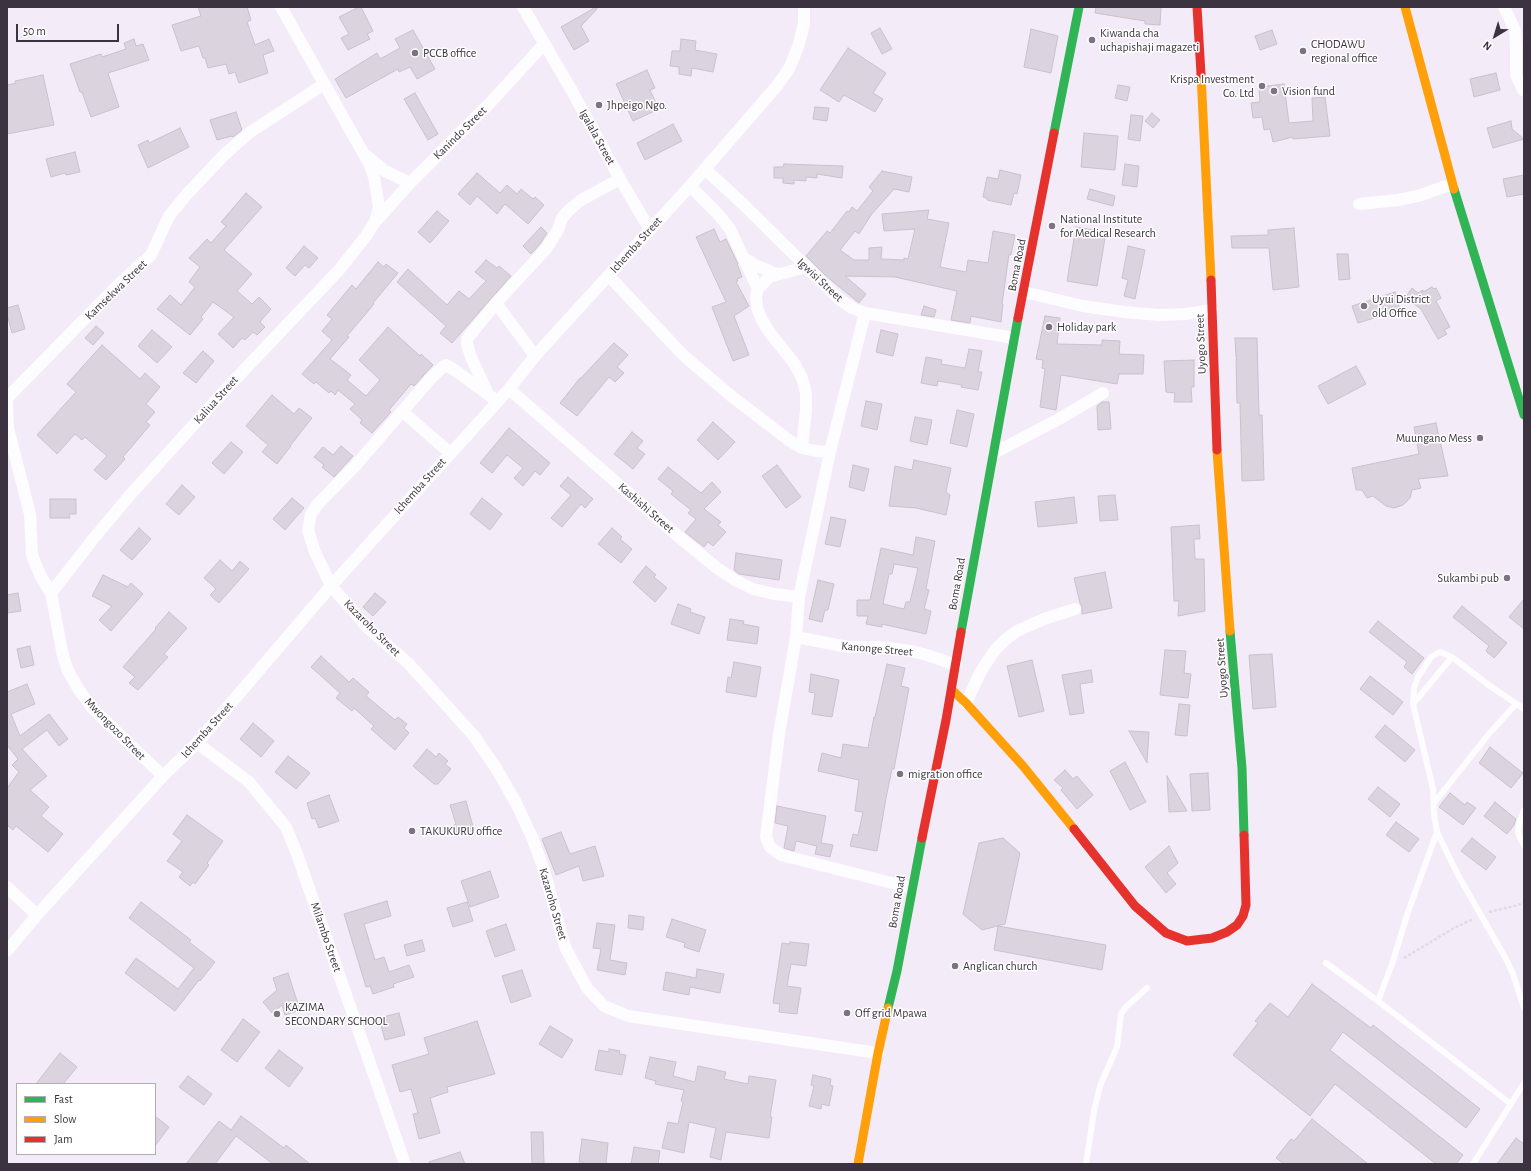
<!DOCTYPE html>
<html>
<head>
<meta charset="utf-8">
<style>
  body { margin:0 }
  #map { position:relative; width:1531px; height:1171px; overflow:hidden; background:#f4ebf8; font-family:"Alegreya Sans",sans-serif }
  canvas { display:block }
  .frame { position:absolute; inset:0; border:8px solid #3b333f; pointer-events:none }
  .legend { position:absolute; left:16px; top:1083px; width:140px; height:72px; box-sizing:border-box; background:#fff; border:1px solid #b1adb2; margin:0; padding:5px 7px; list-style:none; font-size:12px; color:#3b333f }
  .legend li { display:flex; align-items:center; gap:8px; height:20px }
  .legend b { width:20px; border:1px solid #b1adb2 }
  .north { position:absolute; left:1475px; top:16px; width:40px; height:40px; -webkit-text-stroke:3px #fff; paint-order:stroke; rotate:218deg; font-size:11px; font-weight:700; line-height:16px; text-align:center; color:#3b333f }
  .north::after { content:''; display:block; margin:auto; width:14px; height:18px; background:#3b333f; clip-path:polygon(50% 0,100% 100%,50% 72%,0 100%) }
  .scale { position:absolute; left:16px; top:24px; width:103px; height:18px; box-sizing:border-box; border:2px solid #3b333f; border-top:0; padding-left:5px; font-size:12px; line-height:14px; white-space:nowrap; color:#3b333f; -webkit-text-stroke:3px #fff; paint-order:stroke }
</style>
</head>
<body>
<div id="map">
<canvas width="1531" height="1171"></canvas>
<div class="frame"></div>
<ul class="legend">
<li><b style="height:5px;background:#30b455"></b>Fast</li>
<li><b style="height:5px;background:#ff9f0a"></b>Slow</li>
<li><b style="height:5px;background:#e5322d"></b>Jam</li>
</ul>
<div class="north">N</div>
<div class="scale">50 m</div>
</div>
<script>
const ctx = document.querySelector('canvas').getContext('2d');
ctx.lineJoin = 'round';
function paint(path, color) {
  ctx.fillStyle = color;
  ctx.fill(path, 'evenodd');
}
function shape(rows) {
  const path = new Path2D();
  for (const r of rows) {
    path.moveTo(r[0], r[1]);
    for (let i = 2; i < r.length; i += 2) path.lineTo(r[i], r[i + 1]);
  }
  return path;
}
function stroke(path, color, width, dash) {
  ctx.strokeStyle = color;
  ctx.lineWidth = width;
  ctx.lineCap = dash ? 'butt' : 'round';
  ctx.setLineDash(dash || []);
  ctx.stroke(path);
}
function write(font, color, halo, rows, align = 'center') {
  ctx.font = font + ' "Alegreya Sans",sans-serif';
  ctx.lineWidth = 3;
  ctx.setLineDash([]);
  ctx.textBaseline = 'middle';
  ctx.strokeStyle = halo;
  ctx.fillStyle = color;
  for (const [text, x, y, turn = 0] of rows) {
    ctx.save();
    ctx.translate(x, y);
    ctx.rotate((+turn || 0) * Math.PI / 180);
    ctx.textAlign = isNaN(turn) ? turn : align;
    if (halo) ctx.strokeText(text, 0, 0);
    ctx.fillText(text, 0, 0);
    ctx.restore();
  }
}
const building = shape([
  [198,7,247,7,251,20,247,22,255,45,269,39,274,51,263,55,268,73,239,83,235,72,229,74,226,64,208,68,205,58,203,58,199,46,181,51,172,25,201,16,198,7],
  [359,7,361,7,373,31,367,34,370,39,348,50,341,38,349,34,339,17,359,7],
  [596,7,597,9,581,26,589,41,574,50,561,27,596,7],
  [1096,7,1161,7,1160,25,1145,24,1145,21,1095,13,1096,7],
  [880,28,892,49,882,54,871,33,880,28],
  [1031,29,1058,36,1051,73,1024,67,1031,29],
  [413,30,435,69,417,79,410,67,399,72,398,69,346,98,335,79,377,53,380,59,400,48,395,39,413,30],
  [1272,30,1277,44,1260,50,1255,36,1272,30],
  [134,39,136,46,143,44,149,60,108,73,119,107,91,117,82,92,80,92,70,64,101,54,102,57,126,49,124,43,134,39],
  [681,39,696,41,695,50,717,54,713,72,692,68,691,76,679,74,679,67,670,66,672,51,680,51,681,39],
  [848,48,886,73,873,93,883,99,875,112,844,95,839,102,820,90,848,48],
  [647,70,655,88,650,90,659,109,633,121,616,84,647,70],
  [1496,73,1500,90,1474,97,1470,79,1496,73],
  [43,75,54,125,7,134,7,85,16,83,15,81,43,75],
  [1284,84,1289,123,1313,121,1312,98,1325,97,1330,136,1293,139,1293,137,1273,142,1270,129,1264,130,1262,117,1253,118,1251,103,1260,102,1259,87,1284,84],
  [1118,85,1130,87,1127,101,1115,98,1118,85],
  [415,93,438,134,428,140,404,99,415,93],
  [815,107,829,108,827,121,813,119,815,107],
  [236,112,242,130,233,137,232,136,217,140,210,120,236,112],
  [1152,113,1160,120,1153,128,1145,121,1152,113],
  [1131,115,1143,116,1140,141,1128,139,1131,115],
  [1511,121,1512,129,1524,139,1493,148,1487,128,1511,121],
  [673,124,682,141,645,160,637,143,673,124],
  [180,128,189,147,148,168,138,145,148,140,149,143,180,128],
  [1084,133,1118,136,1115,170,1081,167,1084,133],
  [75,152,80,172,66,175,65,173,51,177,46,159,75,152],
  [784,164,843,166,842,178,817,174,817,178,806,177,806,181,794,180,794,184,783,183,783,178,774,178,774,167,783,167,784,164],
  [1125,164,1139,166,1137,187,1122,185,1125,164],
  [1000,170,1021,175,1017,194,1014,193,1011,205,987,200,987,198,983,197,987,177,998,179,1000,170],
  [882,171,912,177,909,192,894,189,871,215,859,234,855,231,840,250,854,260,869,260,869,248,882,247,881,259,904,260,904,258,908,259,915,229,884,231,882,214,929,210,927,219,949,223,940,267,966,272,968,260,988,263,993,231,1015,235,1011,255,1009,254,1002,304,1003,304,1001,322,971,316,970,323,951,320,957,291,895,277,845,276,866,294,859,303,825,275,806,256,827,231,830,233,847,211,849,212,852,207,857,211,873,191,869,187,882,171],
  [477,173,500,193,507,185,517,194,521,189,533,199,535,197,544,205,528,224,505,204,497,214,477,196,470,205,458,194,477,173],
  [1524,175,1524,194,1507,197,1503,179,1524,175],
  [1090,189,1115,196,1113,206,1087,199,1090,189],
  [246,193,262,207,224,250,252,274,237,291,252,304,259,297,271,309,260,322,265,327,257,335,253,332,245,340,242,338,233,348,218,334,234,317,213,302,201,317,203,319,190,335,157,309,170,295,181,305,195,287,189,282,200,267,189,258,207,239,211,243,226,226,221,222,246,193],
  [437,211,449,221,430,243,418,232,437,211],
  [541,227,547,233,540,244,531,254,523,246,541,227],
  [1076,227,1106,232,1097,286,1067,281,1076,227],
  [1294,228,1299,287,1273,290,1269,248,1232,248,1231,236,1268,235,1268,230,1294,228],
  [714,229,720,242,726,239,738,264,737,264,742,277,737,279,738,281,736,282,749,306,734,316,749,355,733,361,712,307,726,302,696,237,714,229],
  [304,246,318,258,309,268,305,265,295,276,286,268,304,246],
  [1128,246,1145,250,1135,299,1124,296,1128,280,1122,278,1128,246],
  [1337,254,1348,254,1350,279,1339,280,1337,254],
  [486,260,497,268,499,266,511,276,452,343,440,333,446,326,397,282,408,269,447,305,459,291,469,299,486,281,475,272,486,260],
  [378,262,384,267,386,264,398,273,373,303,374,304,347,336,349,337,330,359,351,375,347,380,366,396,380,380,359,360,388,327,420,356,421,354,433,365,414,386,411,384,389,410,391,412,372,433,360,423,362,420,350,409,355,404,338,390,335,395,331,391,329,393,316,382,314,384,302,374,332,340,322,331,332,319,327,315,352,285,356,289,378,262],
  [1432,287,1433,289,1436,288,1441,298,1436,301,1450,327,1444,330,1447,334,1438,339,1421,309,1405,298,1412,288,1418,293,1423,290,1423,292,1432,287],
  [1395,292,1400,310,1358,323,1352,306,1395,292],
  [18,305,25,329,12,333,7,314,7,308,18,305],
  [924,306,936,310,934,317,921,315,924,306],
  [1045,316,1060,318,1057,344,1102,345,1102,340,1120,341,1119,354,1144,355,1143,374,1119,374,1117,384,1061,375,1056,410,1040,407,1045,369,1042,368,1043,360,1036,359,1045,316],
  [96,326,104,333,93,345,85,338,96,326],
  [152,330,172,347,157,363,138,346,152,330],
  [881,330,898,334,893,356,876,352,881,330],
  [1235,338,1257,338,1259,415,1262,415,1264,480,1242,481,1240,403,1237,403,1236,359,1237,358,1236,357,1235,338],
  [614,343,628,355,617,367,624,373,615,382,609,377,577,416,560,403,580,378,581,378,614,343],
  [102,345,140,379,145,373,160,387,146,404,155,412,146,422,150,425,123,457,125,459,106,480,94,470,107,456,85,437,82,440,75,434,57,454,37,435,76,392,67,384,102,345],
  [969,349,982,351,978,372,982,372,978,390,961,387,962,385,938,381,937,386,921,383,926,357,942,360,941,364,965,368,969,349],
  [203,351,214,361,196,383,183,373,203,351],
  [1194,360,1194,387,1191,387,1192,402,1174,402,1175,393,1166,392,1164,361,1194,360],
  [1356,366,1366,384,1328,404,1318,386,1356,366],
  [272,395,294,414,299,408,312,418,290,446,291,446,277,464,262,452,268,445,246,426,272,395],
  [866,401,882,404,877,430,861,426,866,401],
  [1102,402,1109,402,1111,429,1098,430,1097,406,1102,402],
  [957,410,974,414,967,447,950,443,957,410],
  [915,417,932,420,927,445,910,441,915,417],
  [713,422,735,442,718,460,697,440,713,422],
  [1436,423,1448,476,1418,479,1421,488,1412,490,1410,498,1403,505,1394,508,1386,506,1373,496,1367,498,1362,490,1356,490,1352,468,1419,454,1414,427,1436,423],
  [509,428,550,463,540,475,535,471,523,486,514,478,523,468,507,455,492,473,480,463,509,428],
  [632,432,643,441,637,448,645,454,633,469,614,454,632,432],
  [231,442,243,452,224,474,212,463,231,442],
  [341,446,353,456,334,477,322,467,324,465,314,457,323,447,333,455,341,446],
  [914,460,951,468,946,492,950,495,946,515,916,508,889,506,895,466,912,470,914,460],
  [777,465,801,497,786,508,762,476,777,465],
  [853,465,869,469,864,491,849,487,853,465],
  [668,467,701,493,712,482,721,492,704,509,721,522,718,525,726,532,713,546,708,542,704,547,685,532,696,519,688,513,691,510,671,494,673,491,658,479,668,467],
  [568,477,593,499,585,508,581,504,562,527,551,518,571,495,560,486,568,477],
  [182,485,195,497,179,515,166,504,182,485],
  [1115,495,1118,520,1100,521,1098,496,1115,495],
  [1074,497,1077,523,1038,527,1035,502,1074,497],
  [292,498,304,508,285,530,273,519,292,498],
  [482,498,502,514,490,530,470,514,482,498],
  [50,499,76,499,76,514,69,514,70,518,50,518,50,499],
  [831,517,846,520,840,547,825,544,831,517],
  [1199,525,1200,539,1194,539,1195,559,1204,559,1205,611,1178,616,1179,601,1174,601,1171,527,1199,525],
  [139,528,151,539,132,560,120,550,139,528],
  [612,528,622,537,620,539,632,549,621,563,598,544,612,528],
  [916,537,935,541,926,589,929,590,924,609,931,611,926,634,882,624,882,627,866,624,868,616,857,616,857,600,870,600,881,548,913,555,916,537],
  [894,564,918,568,910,602,906,602,904,609,883,604,889,574,892,574,894,564],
  [736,553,782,560,779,580,739,574,734,570,736,553],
  [220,560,232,571,240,561,249,569,219,603,210,595,216,589,204,578,220,560],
  [646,566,656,575,654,577,667,588,655,602,633,582,646,566],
  [1105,572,1112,608,1082,614,1082,607,1080,603,1074,578,1105,572],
  [103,575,128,587,131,583,143,594,111,631,99,620,112,606,92,596,103,575],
  [818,580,834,584,828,610,825,610,822,622,809,619,818,580],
  [18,593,21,611,8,613,7,595,18,593],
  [375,593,386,602,373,616,363,607,375,593],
  [1524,599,1524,629,1509,617,1524,599],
  [678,604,691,609,690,612,705,617,699,634,671,624,678,604],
  [1462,606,1507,643,1494,658,1486,651,1489,646,1453,617,1462,606],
  [169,612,187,628,164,654,168,657,138,690,129,683,135,677,123,667,156,629,155,628,169,612],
  [730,619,744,621,743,624,759,627,757,644,727,640,730,619],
  [1378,621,1424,658,1412,674,1404,667,1407,662,1369,632,1378,621],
  [30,646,34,665,21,668,17,649,30,646],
  [1165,650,1186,651,1184,673,1191,674,1188,698,1160,695,1165,650],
  [1272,654,1276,707,1253,709,1249,655,1272,654],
  [321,656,349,682,353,678,369,692,366,696,395,720,398,717,407,724,404,728,409,733,395,750,371,729,374,726,354,708,352,711,336,698,340,693,311,667,321,656],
  [1032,660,1044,711,1019,717,1007,666,1032,660],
  [734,662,761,667,756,697,726,692,728,677,731,678,734,662],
  [887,664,905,668,901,686,909,688,894,769,892,769,886,798,877,851,850,846,853,834,858,835,863,812,855,811,859,780,818,771,822,753,841,758,843,744,868,748,874,717,875,717,887,664],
  [1091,670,1093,682,1080,684,1084,713,1070,715,1062,675,1091,670],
  [811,674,839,680,832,717,812,714,815,693,809,692,811,674],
  [1370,676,1403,702,1393,715,1360,689,1370,676],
  [27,684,35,704,11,714,20,736,49,714,68,739,59,746,47,730,22,749,47,776,30,790,49,807,41,816,63,834,48,852,16,826,13,830,7,825,7,788,19,772,12,765,18,759,7,745,7,692,27,684],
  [1179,704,1190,705,1187,736,1175,735,1179,704],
  [253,723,274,741,261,757,240,739,253,723],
  [1385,725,1415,750,1405,762,1375,737,1385,725],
  [1129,731,1149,732,1147,763,1129,731],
  [1490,747,1523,773,1511,788,1479,763,1490,747],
  [427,749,436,757,439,753,448,761,445,764,451,769,438,784,434,784,413,766,427,749],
  [288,756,310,773,296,789,275,772,288,756],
  [1125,762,1146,802,1130,810,1110,771,1125,762],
  [1065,770,1073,779,1077,776,1093,795,1077,809,1061,790,1063,788,1054,780,1065,770],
  [1208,773,1210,810,1192,811,1190,774,1208,773],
  [1167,776,1187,811,1169,812,1167,776],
  [1378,787,1400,804,1390,817,1368,799,1378,787],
  [1450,793,1465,805,1467,802,1476,808,1463,825,1439,807,1450,793],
  [329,795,339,821,319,828,315,818,312,819,307,803,329,795],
  [466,801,474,830,457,835,454,825,456,824,450,805,466,801],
  [1495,802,1516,819,1514,825,1507,834,1484,816,1495,802],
  [777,806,826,816,821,843,833,845,830,857,815,854,817,846,796,841,794,851,784,848,788,826,775,823,777,806],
  [187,815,223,841,207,863,209,865,195,884,193,882,190,886,179,877,183,872,167,861,182,841,173,834,187,815],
  [1396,822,1419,839,1409,852,1386,835,1396,822],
  [561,832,570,854,595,846,604,876,583,881,579,866,556,875,542,839,561,832],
  [1003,838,1020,853,1005,924,982,930,963,914,979,843,1003,838],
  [1472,838,1496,857,1486,870,1461,851,1472,838],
  [1169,846,1178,863,1167,873,1176,884,1166,893,1145,867,1169,846],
  [490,871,499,897,470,907,461,881,490,871],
  [387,901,391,916,364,924,375,960,384,957,389,972,409,965,414,977,393,984,394,987,373,994,370,986,366,987,344,914,387,901],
  [141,902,191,940,189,942,215,962,200,981,199,980,175,1011,125,973,136,958,178,989,194,968,129,918,141,902],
  [467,902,473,921,453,927,447,908,467,902],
  [629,915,644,917,643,930,628,928,629,915],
  [672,919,706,930,699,952,684,947,685,943,666,937,672,919],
  [597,923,615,925,610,960,627,963,625,975,597,970,601,949,593,948,597,923],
  [506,924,515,950,495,957,486,931,506,924],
  [998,926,1106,945,1102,970,994,950,998,926],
  [422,940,425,951,407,956,404,945,422,940],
  [790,942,809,944,806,966,791,964,787,986,801,988,797,1014,779,1012,780,1004,773,1003,782,943,790,944,790,942],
  [697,969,724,974,720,993,690,987,689,995,663,990,666,972,696,978,697,969],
  [522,970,531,996,511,1003,502,976,522,970],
  [288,973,300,1010,285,1015,282,1005,272,1013,263,1002,277,990,273,978,288,973],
  [1312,984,1371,1028,1373,1025,1480,1109,1466,1128,1343,1032,1330,1050,1463,1155,1456,1164,1436,1164,1335,1084,1310,1116,1233,1055,1258,1023,1255,1021,1270,1003,1288,1017,1312,984],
  [399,1013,405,1035,385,1040,379,1018,399,1013],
  [243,1019,260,1032,237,1062,221,1050,243,1019],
  [477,1021,495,1074,447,1087,448,1092,430,1098,440,1133,419,1139,413,1114,418,1113,411,1089,400,1092,392,1065,429,1054,424,1038,477,1021],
  [550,1026,573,1040,562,1058,539,1044,550,1026],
  [609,1049,620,1051,619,1054,626,1055,622,1075,595,1070,599,1050,609,1052,609,1049],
  [279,1050,303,1068,289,1087,265,1068,279,1050],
  [60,1053,77,1067,63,1084,36,1084,60,1053],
  [650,1057,676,1062,673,1076,695,1082,698,1066,726,1072,724,1079,748,1084,749,1076,776,1080,770,1117,772,1117,769,1138,726,1132,721,1160,710,1157,716,1128,689,1122,684,1153,662,1148,668,1122,678,1124,683,1102,681,1101,684,1090,655,1084,656,1081,645,1078,650,1057],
  [813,1075,831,1079,830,1085,833,1086,829,1106,822,1104,821,1109,809,1106,814,1086,811,1085,813,1075],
  [188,1076,212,1094,204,1105,179,1087,188,1076],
  [155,1116,169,1127,155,1146,155,1116],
  [241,1116,284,1148,286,1145,310,1164,273,1164,236,1136,215,1164,186,1164,219,1121,231,1130,241,1116],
  [1312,1119,1368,1164,1284,1164,1276,1158,1291,1139,1294,1141,1312,1119],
  [531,1132,543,1132,544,1164,532,1164,531,1132],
  [1516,1138,1524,1144,1524,1164,1497,1164,1516,1138],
  [582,1139,608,1143,606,1164,583,1164,583,1162,579,1162,582,1139],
  [634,1147,660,1151,658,1164,631,1164,634,1147],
  [460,1152,465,1164,429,1164,429,1162,460,1152]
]);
paint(building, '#dbd4df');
stroke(building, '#c9c1cc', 1);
stroke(shape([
  [1489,912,1518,905,1524,902],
  [1404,958,1454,928,1473,919]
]), '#dfdce0', 2.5, [3, 2]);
stroke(shape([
  [1413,704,1452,657],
  [1524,709,1490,686,1452,657,1440,652,1431,657,1418,677,1414,688,1413,704,1433,789,1434,814,1437,832,1458,875,1506,959,1513,974,1524,1008],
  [1434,803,1488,735,1516,704],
  [1524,810,1519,824,1518,831,1519,836,1524,845],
  [1326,963,1378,1001,1511,1104],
  [1378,1001,1392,964,1408,912,1437,832],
  [1086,1164,1094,1111,1100,1086,1117,1047,1121,1014,1126,1007,1147,988],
  [1473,1164,1524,1083]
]), '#fdfcfe', 6);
stroke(shape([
  [523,7,572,91,620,179,650,230],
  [1504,7,1515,30,1516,46,1516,75,1523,90],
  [367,156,385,171,410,183],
  [705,169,744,205,838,298,852,308,865,313,1014,338],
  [690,186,717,213,730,229,758,289],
  [1359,204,1398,200,1418,196,1452,184],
  [377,220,410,183,490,103,544,44],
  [744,258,755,265,777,274],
  [609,276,683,355,730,395,790,441,802,448,816,451,830,452],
  [1024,292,1083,306,1124,312,1159,315,1186,314,1212,310],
  [496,303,535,356],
  [865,313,830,452,799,597,796,637,779,734,766,837,770,847,781,855,912,888],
  [509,389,679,537,717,568,735,580,753,589,774,594,799,597],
  [487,392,471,357,467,344,467,339,496,303,546,249,558,230,562,218,569,210,581,200,620,179],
  [7,398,119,284,151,255,169,216,187,194,225,154,249,133,324,84],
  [7,400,8,428,30,514,32,555,40,575,51,593,63,656,68,671,79,690,93,709,163,776],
  [497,401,456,371,446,365,444,366,432,377,355,466,318,504,311,514,308,530,315,552,331,586,369,629,409,664,474,736,496,768,516,803,532,837,544,870,565,947,587,988,604,1006,628,1016,878,1053],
  [403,412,450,453],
  [802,448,806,410,806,393,802,378,794,363,770,333,762,320,757,308,756,296,758,289,769,277,806,267],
  [994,453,1059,419,1103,393],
  [51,593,94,538,130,495,228,387,339,270,366,236,375,222,379,207,374,177,370,165,281,7],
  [796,637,848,647,881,647,911,651,927,655,956,665],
  [966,703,981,671,995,650,1005,640,1017,631,1044,619,1075,609],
  [197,743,249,782,286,827,297,854,405,1164],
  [7,887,37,915],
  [7,951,37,915,163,776,197,743,331,586,509,389,535,356,690,186,776,87,789,69,798,47,804,24,804,7]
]), '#fdfcfe', 12);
stroke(shape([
  [1054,133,1079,7],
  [1454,189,1524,415],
  [1230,631,1242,768,1244,835],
  [961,632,1018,318],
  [888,1008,897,971,922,838]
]), '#30b455', 9);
stroke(shape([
  [1405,7,1454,189],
  [1201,74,1211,280],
  [1217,450,1230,631],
  [952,690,966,703,1023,766,1074,829],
  [858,1164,878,1053,888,1008]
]), '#ff9f0a', 9);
stroke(shape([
  [1197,7,1201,74],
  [1211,280,1217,450],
  [1018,318,1054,133],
  [1074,829,1135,906,1166,933,1187,941,1212,938,1227,932,1237,925,1243,916,1246,905,1244,835],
  [922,838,946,720,961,632]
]), '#e5322d', 9);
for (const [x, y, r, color] of [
  [1092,40,4,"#7c7380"],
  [1303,51,4,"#7c7380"],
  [415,53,4,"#7c7380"],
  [1262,86,4,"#7c7380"],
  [1274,91,4,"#7c7380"],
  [599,105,4,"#7c7380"],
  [1052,226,4,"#7c7380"],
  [1364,306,4,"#7c7380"],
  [1049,327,4,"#7c7380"],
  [1480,438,4,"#7c7380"],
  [1507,578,4,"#7c7380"],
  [900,774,4,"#7c7380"],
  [412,831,4,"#7c7380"],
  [955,966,4,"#7c7380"],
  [847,1013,4,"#7c7380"],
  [277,1014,4,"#7c7380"]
]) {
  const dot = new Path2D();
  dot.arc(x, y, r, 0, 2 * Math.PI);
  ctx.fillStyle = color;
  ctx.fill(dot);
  stroke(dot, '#fff', 1.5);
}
write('12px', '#3b333f', '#fff', [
  ["Kiwanda cha",1100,33],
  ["uchapishaji magazeti",1100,47],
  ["CHODAWU",1311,44],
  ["regional office",1311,58],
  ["PCCB office",423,53],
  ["Krispa Investment",1254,79,"right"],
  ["Co. Ltd",1254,93,"right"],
  ["Vision fund",1282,91],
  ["Jhpeigo Ngo.",607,105],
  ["National Institute",1060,219],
  ["for Medical Research",1060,233],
  ["Uyui District",1372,299],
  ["old Office",1372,313],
  ["Holiday park",1057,327],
  ["Muungano Mess",1472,438,"right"],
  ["Sukambi pub",1499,578,"right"],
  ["migration office",908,774],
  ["TAKUKURU office",420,831],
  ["Anglican church",963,966],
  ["KAZIMA",285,1007],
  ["SECONDARY SCHOOL",285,1021],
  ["Off grid Mpawa",855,1013]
], 'left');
write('12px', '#3b333f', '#fff', [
  ["Kanindo Street",460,133,-45],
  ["Igalala Street",597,137,61],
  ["Ichemba Street",636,245,-48],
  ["Boma Road",1017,265,-79],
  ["Igwisi Street",820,280,43],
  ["Kamsekwa Street",116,290,-44],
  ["Uyogo Street",1201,344,-92],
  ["Kaliua Street",216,400,-48],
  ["Ichemba Street",420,486,-48],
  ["Kashishi Street",646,508,41],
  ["Boma Road",957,584,-80],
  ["Kazaroho Street",372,628,45],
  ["Kanonge Street",877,649,5],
  ["Uyogo Street",1222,668,-94],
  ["Mwongozo Street",115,729,46],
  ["Ichemba Street",207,730,-48],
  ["Boma Road",897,902,-80],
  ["Kazaroho Street",553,904,74],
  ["Milambo Street",326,937,71]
]);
</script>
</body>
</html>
